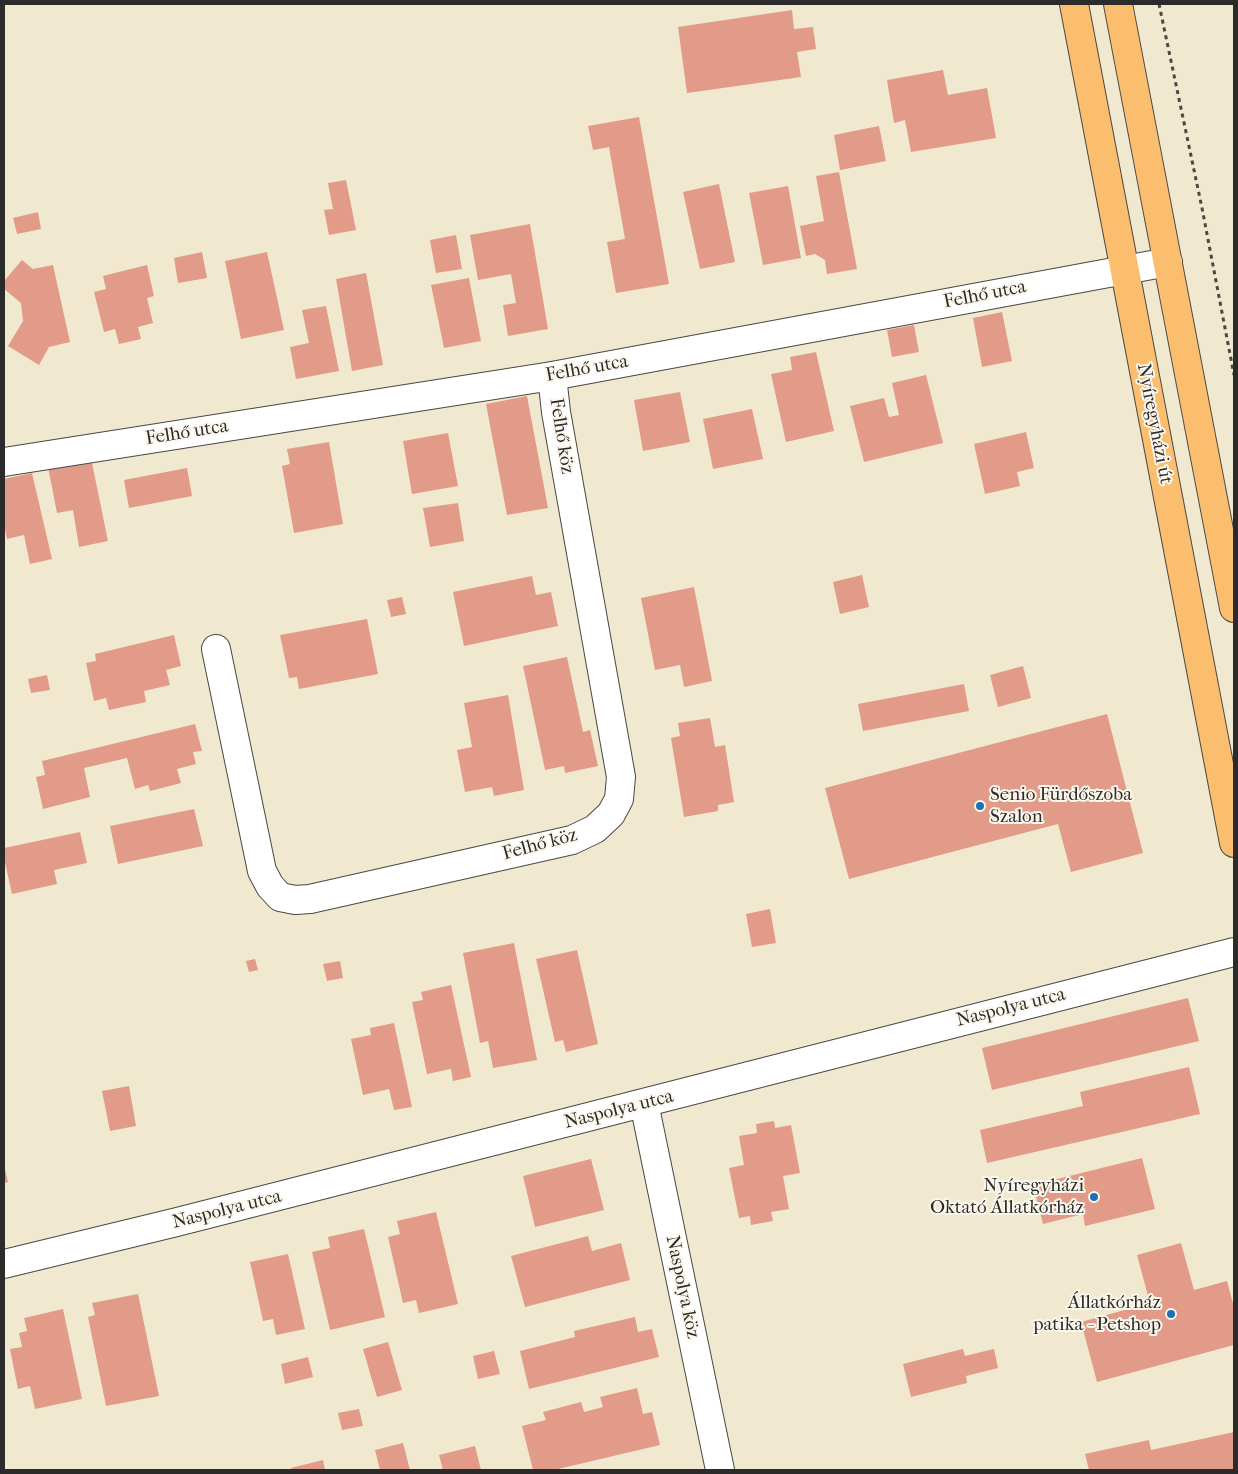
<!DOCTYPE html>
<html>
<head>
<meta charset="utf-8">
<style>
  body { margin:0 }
  #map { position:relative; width:1238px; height:1474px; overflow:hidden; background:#f0e9cf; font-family:"IM FELL French Canon",serif }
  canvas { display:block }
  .frame { position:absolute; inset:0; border:5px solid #2b2b2b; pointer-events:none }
</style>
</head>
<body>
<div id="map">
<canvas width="1238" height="1474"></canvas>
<div class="frame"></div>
</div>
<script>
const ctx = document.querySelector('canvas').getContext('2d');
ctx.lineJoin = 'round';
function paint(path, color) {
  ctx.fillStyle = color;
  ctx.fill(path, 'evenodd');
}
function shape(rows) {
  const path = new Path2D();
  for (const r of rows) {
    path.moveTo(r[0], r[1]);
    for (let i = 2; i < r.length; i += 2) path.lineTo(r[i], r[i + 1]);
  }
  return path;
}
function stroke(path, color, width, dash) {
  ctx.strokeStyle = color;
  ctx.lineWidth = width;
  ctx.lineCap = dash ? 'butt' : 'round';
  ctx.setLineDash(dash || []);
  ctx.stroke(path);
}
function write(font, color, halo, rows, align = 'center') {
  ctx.font = font + ' "IM FELL French Canon",serif';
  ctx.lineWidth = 4;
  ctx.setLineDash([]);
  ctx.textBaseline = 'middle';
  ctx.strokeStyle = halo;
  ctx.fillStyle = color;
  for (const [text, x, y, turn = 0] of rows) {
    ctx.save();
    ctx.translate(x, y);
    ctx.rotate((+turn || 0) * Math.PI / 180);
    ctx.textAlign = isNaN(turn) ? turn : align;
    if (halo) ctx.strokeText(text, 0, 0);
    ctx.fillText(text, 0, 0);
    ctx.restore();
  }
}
paint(shape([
  [792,10,794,29,813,27,816,49,797,52,801,77,687,93,678,27],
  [943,70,948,95,987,88,996,138,911,152,905,120,894,123,887,80],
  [639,117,669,284,616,293,607,242,625,239,609,147,593,150,588,126],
  [879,126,886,161,840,170,834,135],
  [839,172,857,269,827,274,825,260,815,254,806,256,800,226,824,221,816,176],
  [346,180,356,230,329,235,324,210,333,209,328,183],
  [719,184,735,262,700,269,683,192],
  [788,186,801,258,763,265,749,193],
  [38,212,41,229,17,234,13,218],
  [530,224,548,329,508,336,503,305,516,303,511,274,478,280,470,235],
  [456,235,462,269,436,273,430,240],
  [202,252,207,278,178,283,174,258],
  [267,252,284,330,241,339,225,261],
  [22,260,33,269,53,265,70,342,49,347,39,365,8,346,23,321,21,303,4,289,4,281],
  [147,265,154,296,147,298,153,323,138,327,141,339,119,344,115,329,104,332,94,292,106,289,103,276],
  [366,273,383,365,352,371,336,279],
  [469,278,481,341,444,348,431,285],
  [326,306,339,371,296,379,290,347,309,343,302,310],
  [1002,312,1012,361,982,367,973,318],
  [914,325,919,352,892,357,887,330],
  [816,352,834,431,786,442,771,374,792,370,790,357],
  [926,375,943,443,864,462,850,406,884,398,889,417,899,415,892,383],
  [680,392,690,442,643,451,634,400],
  [527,396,548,508,507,515,486,404],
  [752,409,763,459,713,469,703,419],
  [1026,432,1034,468,1017,472,1020,486,985,494,974,444],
  [448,433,458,486,412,494,403,441],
  [329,442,343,524,294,533,282,466,290,464,287,449],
  [91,458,108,541,79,547,73,510,57,513,48,467],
  [187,468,192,496,129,508,124,480],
  [32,473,52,559,30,564,24,535,7,539,4,524,4,479],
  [458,503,464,541,430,547,423,508],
  [862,575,869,607,840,614,833,582],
  [532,576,536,595,551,592,558,626,464,646,453,592],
  [694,587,712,681,684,687,680,665,655,670,641,598],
  [402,597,406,614,391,617,387,600],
  [367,619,378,674,299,689,297,677,289,678,280,635],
  [174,635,181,666,166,670,170,685,144,691,146,702,109,710,106,698,94,701,86,663,96,661,95,654],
  [567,657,583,732,590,730,598,766,565,773,564,766,545,770,523,666],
  [1023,666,1031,698,998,707,990,675],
  [47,675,50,690,31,693,28,679],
  [964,684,969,711,863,731,858,704],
  [508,695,524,790,494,796,492,787,465,792,457,750,472,747,464,703],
  [1107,714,1143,853,1071,872,1058,824,849,879,825,788],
  [710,718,715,747,725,745,734,802,718,805,718,811,684,817,671,738,680,736,678,723],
  [195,724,202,751,193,752,196,764,177,769,181,783,150,791,148,785,135,789,127,758,84,768,90,797,43,809,36,777,45,775,42,761],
  [194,809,203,846,118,864,110,826],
  [80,832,87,863,54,870,57,884,12,894,4,858,4,848],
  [770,909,776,943,752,947,746,914],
  [514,943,537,1060,493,1068,488,1041,480,1043,463,953],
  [577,950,598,1044,566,1052,563,1040,555,1042,536,959],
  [255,959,258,970,249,972,246,961],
  [340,961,343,978,327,981,323,964],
  [451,985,471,1077,453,1081,451,1069,427,1074,412,1002,423,1000,421,992],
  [1188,998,1199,1041,992,1090,982,1048],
  [394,1023,412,1107,394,1110,389,1089,363,1095,351,1039,371,1035,370,1028],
  [1189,1067,1200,1114,987,1163,980,1130,1083,1106,1080,1092],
  [129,1086,136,1126,110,1131,102,1091],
  [774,1121,775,1128,791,1125,800,1173,783,1176,789,1209,771,1212,773,1221,751,1225,750,1216,739,1218,729,1168,744,1165,739,1136,757,1133,756,1124],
  [1142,1158,1155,1209,1085,1226,1083,1214,1043,1224,1033,1185],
  [591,1159,604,1210,535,1227,523,1176],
  [4,1165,8,1182,4,1183],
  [436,1212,458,1304,419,1313,416,1300,403,1303,388,1237,400,1234,397,1221],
  [364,1229,385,1317,330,1330,312,1252,330,1248,328,1237],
  [588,1236,592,1251,621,1243,630,1280,525,1307,511,1256],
  [1181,1243,1194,1290,1227,1281,1234,1307,1234,1345,1097,1382,1081,1322,1150,1303,1137,1255],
  [288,1254,305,1329,276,1335,273,1319,263,1321,250,1262],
  [138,1294,159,1396,106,1406,88,1317,95,1315,92,1303],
  [63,1309,82,1399,35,1409,30,1386,18,1389,10,1349,22,1347,19,1333,27,1331,24,1318],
  [635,1317,638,1332,652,1329,659,1357,529,1389,520,1351,575,1337,574,1331],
  [388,1342,402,1390,377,1397,363,1349],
  [963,1349,965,1356,994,1349,998,1368,966,1376,967,1383,911,1397,903,1364],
  [494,1351,500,1374,478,1379,473,1356],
  [308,1357,313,1377,285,1384,281,1364],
  [637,1388,643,1414,652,1412,660,1445,554,1470,533,1470,522,1426,546,1420,543,1412,581,1402,584,1412,603,1407,600,1397],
  [359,1409,363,1426,342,1430,338,1413],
  [1234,1432,1234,1470,1089,1470,1085,1454,1149,1440,1151,1450],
  [403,1443,410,1470,380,1470,375,1450],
  [475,1446,481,1470,443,1470,439,1455],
  [323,1460,325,1470,292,1470,291,1468]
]), '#e29b89');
const minor = shape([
  [4,462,552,376,1168,262],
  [216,649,262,871,270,886,280,897,295,900,310,899,572,840,595,829,611,814,619,799,621,777,556,412,552,376],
  [644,1103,720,1470],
  [4,1264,177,1222,1234,952]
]);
const major = shape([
  [1074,4,1234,843],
  [1118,4,1234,608]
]);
stroke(minor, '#494844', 30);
stroke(major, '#494844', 30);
stroke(shape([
  [1159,4,1202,208,1234,375]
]), '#494844', 3, [4, 4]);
stroke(minor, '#fff', 28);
stroke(major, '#fbbe6e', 28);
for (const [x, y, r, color] of [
  [980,806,5,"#1f6fb2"],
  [1094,1197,5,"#1f6fb2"],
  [1171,1314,5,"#1f6fb2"]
]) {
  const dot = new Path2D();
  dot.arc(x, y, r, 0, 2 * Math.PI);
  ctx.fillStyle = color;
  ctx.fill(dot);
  stroke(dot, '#fbf7ec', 2);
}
write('19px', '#2b2b2b', '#fbf7ec', [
  ["Felhő utca",985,295,-11],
  ["Felhő utca",587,369,-10],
  ["Nyíregyházi út",1154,424,79],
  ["Felhő utca",187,433,-9],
  ["Felhő köz",561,436,81],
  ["Felhő köz",540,845,-15],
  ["Naspolya utca",1011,1008,-14],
  ["Naspolya utca",619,1110,-14],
  ["Naspolya utca",227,1210,-14],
  ["Naspolya köz",682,1287,78]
]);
write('19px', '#2b2b2b', '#fbf7ec', [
  ["Senio Fürdőszoba",990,795,"left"],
  ["Szalon",990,817,"left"],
  ["Nyíregyházi",1084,1186],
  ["Oktató Állatkórház",1084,1208],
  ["Állatkórház",1161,1303],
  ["patika - Petshop",1161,1325]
], 'right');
</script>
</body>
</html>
